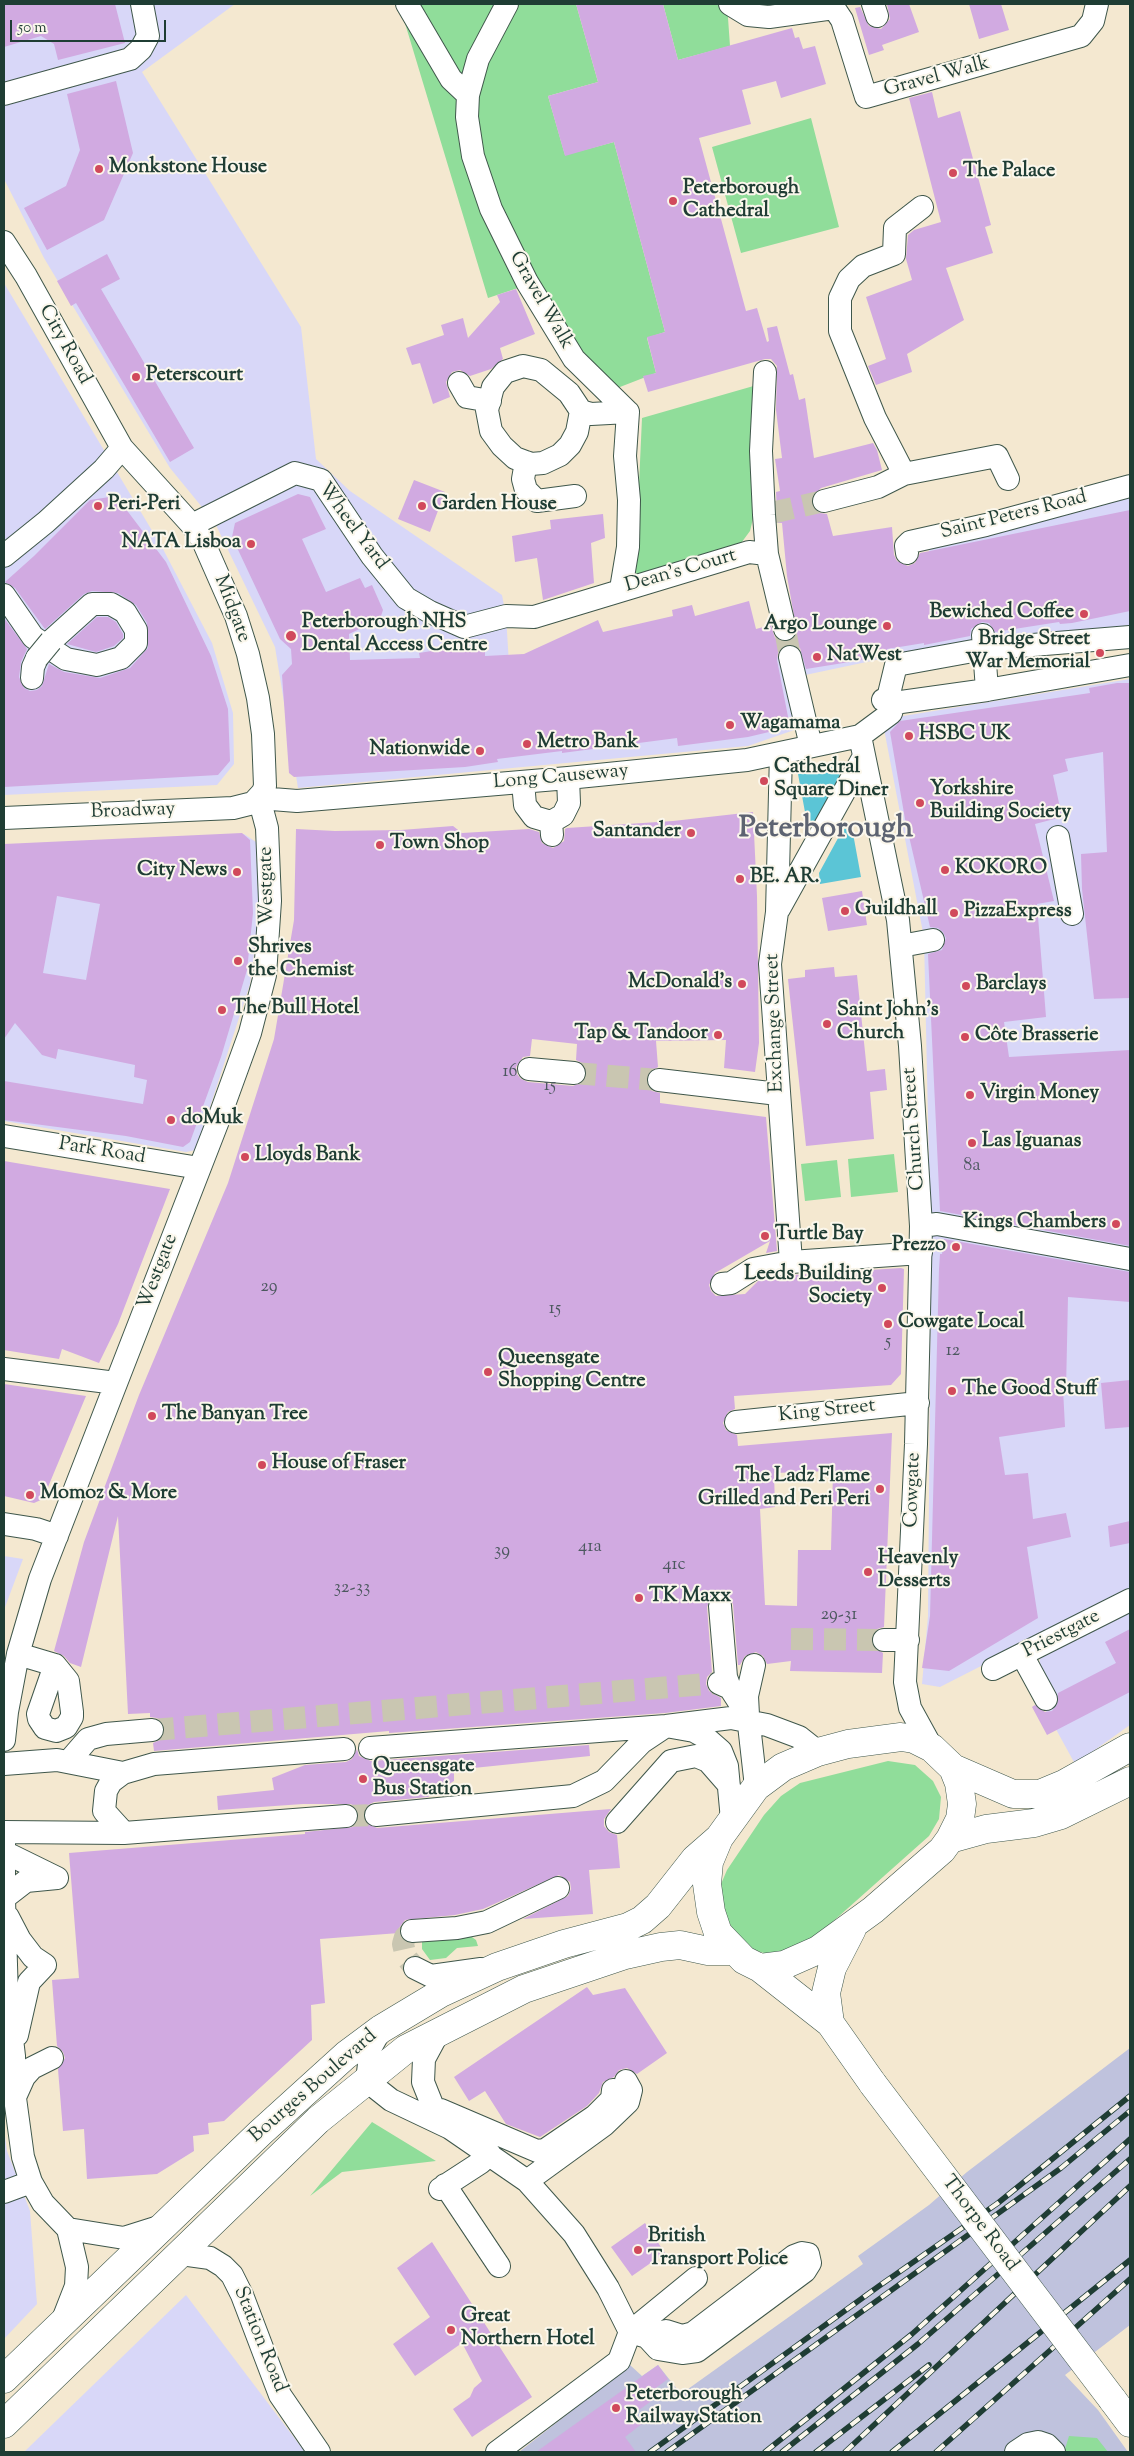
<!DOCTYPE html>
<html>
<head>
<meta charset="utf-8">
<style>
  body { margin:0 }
  #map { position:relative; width:1134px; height:2456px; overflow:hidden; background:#f4e8d0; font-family:"Sorts Mill Goudy",serif }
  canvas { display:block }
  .frame { position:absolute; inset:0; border:5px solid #1f3d34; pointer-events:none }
  .scale { position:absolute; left:10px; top:20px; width:156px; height:22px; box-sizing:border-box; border:2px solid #1f3d34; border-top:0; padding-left:6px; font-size:15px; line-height:18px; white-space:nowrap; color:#1f3d34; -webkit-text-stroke:4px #fbf7ec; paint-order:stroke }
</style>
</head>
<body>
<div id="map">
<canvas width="1134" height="2456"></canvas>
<div class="frame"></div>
<div class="scale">50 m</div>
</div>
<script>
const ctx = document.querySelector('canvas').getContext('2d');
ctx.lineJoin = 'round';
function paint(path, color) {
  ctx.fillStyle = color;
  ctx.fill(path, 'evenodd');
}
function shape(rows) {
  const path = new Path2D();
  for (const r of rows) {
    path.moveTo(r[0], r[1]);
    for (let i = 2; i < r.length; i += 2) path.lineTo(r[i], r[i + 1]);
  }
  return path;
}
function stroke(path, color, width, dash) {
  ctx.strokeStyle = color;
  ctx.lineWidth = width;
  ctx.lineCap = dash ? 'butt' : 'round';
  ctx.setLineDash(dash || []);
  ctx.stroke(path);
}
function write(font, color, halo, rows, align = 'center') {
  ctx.font = font + ' "Sorts Mill Goudy",serif';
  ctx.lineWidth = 4;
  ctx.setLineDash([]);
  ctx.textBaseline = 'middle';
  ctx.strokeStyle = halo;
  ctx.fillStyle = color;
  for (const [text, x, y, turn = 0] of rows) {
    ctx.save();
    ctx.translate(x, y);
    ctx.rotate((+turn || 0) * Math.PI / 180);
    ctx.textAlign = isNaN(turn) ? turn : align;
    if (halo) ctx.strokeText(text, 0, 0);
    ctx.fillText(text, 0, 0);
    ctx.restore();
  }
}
paint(shape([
  [4,4,235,4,142,72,301,327,316,459,350,491,502,595,506,616,511,696,754,662,940,620,928,544,1130,498,1130,625,876,660,791,678,800,728,748,746,298,788,275,647,215,523,170,468,44,258,4,179],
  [4,283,163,549,212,643,233,713,234,764,217,785,4,795],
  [1130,679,1130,1590,940,1687,922,1684,928,1616,931,1254,924,938,884,729,897,717],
  [244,834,256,842,259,916,250,984,196,1150,186,1152,4,1121,4,845],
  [4,1556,23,1559,4,1610],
  [1130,1611,1130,1725,1075,1764,1034,1689,1039,1672,1040,1657],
  [4,2129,7,2151,30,2211,37,2304,4,2339],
  [186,2295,305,2452,24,2452]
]), '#d8d7f8');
paint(shape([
  [1130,2048,1130,2325,1065,2375,1098,2410,1128,2452,519,2452,630,2365,642,2376,658,2365,681,2394,863,2264,858,2256,929,2205,967,2172]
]), '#bfc2dd');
paint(shape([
  [421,4,576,4,598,82,548,96,565,155,614,142,665,332,647,338,656,373,620,387,611,388,518,288,488,298,401,10],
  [663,4,727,4,730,46,678,60],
  [811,118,839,227,741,253,712,147],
  [764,383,759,494,750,531,733,554,640,576,635,573,642,418],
  [894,1154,898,1192,851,1197,848,1159],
  [837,1160,841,1197,805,1201,801,1164],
  [888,1761,915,1765,933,1781,941,1797,939,1819,929,1836,820,1933,802,1945,784,1953,768,1954,753,1950,732,1928,724,1912,721,1884,727,1870,764,1815,781,1796,800,1783],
  [469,1935,476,1940,478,1946,457,1948,446,1958,430,1960,422,1949,422,1939],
  [372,2122,436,2161,342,2172,310,2196],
  [1069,2436,1097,2438,1108,2452,1064,2452]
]), '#90dd9a');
paint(shape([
  [838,766,840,777,816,821,807,823,798,774],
  [852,828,861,877,820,884,819,873,843,829]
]), '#5bc5d6');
paint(shape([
  [4,4,115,4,125,43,58,60,54,44,41,36,4,47],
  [576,4,663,4,678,60,792,28,795,38,799,37,803,49,815,46,826,84,781,98,776,81,742,90,751,124,699,138,746,311,757,308,767,342,769,341,767,328,777,326,790,375,793,374,799,400,805,398,814,458,873,443,877,450,882,470,821,488,812,497,814,510,820,513,827,514,833,536,892,527,894,555,897,561,908,566,915,563,920,553,1130,510,1130,611,1072,623,1060,624,1059,622,995,632,989,623,982,622,971,629,970,636,924,645,924,643,887,649,887,656,806,669,800,648,794,645,787,644,778,653,777,660,790,727,748,737,678,746,677,738,562,753,562,751,497,759,498,762,465,767,294,777,289,773,282,675,292,664,291,649,280,639,232,537,235,523,298,494,310,497,326,529,302,539,326,592,360,578,365,588,372,585,383,610,380,619,349,634,350,660,420,658,419,653,450,648,485,649,485,656,524,654,598,620,603,632,673,616,672,610,692,605,695,616,749,601,756,629,771,625,775,638,782,642,789,642,797,633,787,576,782,523,778,523,777,514,776,492,780,491,775,459,782,458,776,410,777,366,771,359,765,359,648,392,643,376,656,373,647,337,665,332,614,142,565,156,548,96,598,82],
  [887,4,909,4,919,32,882,45,884,50,869,55,855,8,860,7,869,26,881,29,890,19],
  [969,4,1001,4,1009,30,979,39],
  [116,81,133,153,104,220,47,250,24,208,66,186,80,150,67,94],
  [932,92,938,118,960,111,991,225,985,227,993,253,946,268,964,320,907,354,912,372,876,385,868,366,886,359,866,297,912,280,906,259,908,235,914,230,941,222,909,98],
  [107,254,120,279,101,289,194,448,170,462,76,303,71,306,57,281],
  [516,289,535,334,500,348,503,359,491,369,470,376,460,370,452,372,446,382,450,397,433,404,420,363,412,365,406,348,444,335,441,325,463,318,468,338,500,302,497,295],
  [414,480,445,492,430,532,398,519],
  [116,496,166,562,211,656,228,709,230,761,218,775,4,787,4,618,27,649,21,662,19,677,24,688,30,691,37,690,42,686,49,664,64,672,100,678,130,668,148,648,147,623,136,605,118,593,92,591,84,594,45,629,15,588,5,582,34,556,90,500],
  [603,514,605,538,591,543,594,583,543,600,537,558,515,562,512,536,551,529,550,520],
  [97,617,108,617,116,622,123,634,123,638,114,646,96,652,67,644],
  [1117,683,1130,683,1130,998,1094,999,1082,889,1081,854,1107,852,1103,752,1065,759,1068,771,1053,775,1062,817,1035,824,1054,901,1037,904,1046,1017,1004,1022,1009,1057,1130,1050,1130,1246,940,1211,928,954,942,950,946,938,943,932,938,928,930,927,905,819,890,732,900,721,1090,693,1089,688],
  [753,812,757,896,759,1043,755,1072,724,1068,726,1040,656,1041,658,1067,648,1073,647,1085,652,1091,660,1093,660,1103,766,1117,777,1251,766,1253,770,1241,715,1273,709,1285,711,1291,716,1296,745,1294,758,1281,793,1275,901,1268,904,1269,901,1374,891,1385,734,1396,735,1409,728,1412,723,1423,726,1430,737,1435,738,1446,892,1433,884,1627,877,1629,871,1640,873,1647,883,1653,882,1673,790,1671,791,1661,767,1664,763,1656,756,1652,745,1656,740,1665,738,1665,733,1604,726,1594,718,1593,712,1596,707,1607,712,1672,707,1677,706,1684,709,1691,721,1698,721,1706,665,1713,389,1733,389,1731,154,1751,153,1743,160,1740,164,1735,165,1728,162,1722,157,1718,150,1717,150,1713,128,1714,118,1516,81,1667,70,1663,64,1656,54,1651,84,1542,139,1395,228,1183,274,1039,294,920,296,829,335,831,401,830,453,826,462,833,529,829,539,832,542,843,553,848,564,841,565,829,567,828,673,821],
  [532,1039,577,1044,576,1060,582,1063,586,1068,584,1081,573,1086,528,1082,521,1079,517,1074,516,1067,523,1057,530,1056],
  [833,1471,831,1550,798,1550,797,1606,765,1605,760,1509,775,1507,774,1473],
  [242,833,250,840,253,913,247,970,221,1057,190,1142,183,1147,126,1136,4,1120,4,1081,143,1104,147,1080,134,1077,135,1065,58,1049,56,1059,42,1055,15,1023,4,1039,4,844],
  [57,896,100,904,86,980,43,973],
  [862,891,867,925,828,931,822,898],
  [834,967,835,977,857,975,867,1071,885,1069,887,1090,870,1092,874,1139,806,1146,788,979,805,977,805,970],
  [4,1161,170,1189,118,1324,99,1363,62,1349,59,1359,4,1350],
  [944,1239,1130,1272,1130,1302,1068,1297,1066,1390,1063,1389,1065,1427,999,1437,1005,1475,1028,1473,1033,1519,1066,1513,1071,1537,1027,1547,1038,1618,949,1671,922,1668,930,1616,939,1269,940,1254,942,1254],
  [1130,1380,1130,1427,1105,1429,1101,1383],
  [4,1384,86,1396,43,1499,34,1503,4,1496],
  [1130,1521,1130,1543,1110,1547,1108,1526],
  [1130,1629,1130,1692,1047,1735,1032,1707,1035,1705,1045,1712,1052,1711,1057,1705,1058,1693,1116,1663,1105,1642],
  [589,1745,590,1756,454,1770,454,1781,428,1797,374,1802,368,1805,363,1816,366,1823,377,1828,611,1809,604,1819,604,1826,609,1832,617,1835,620,1868,589,1870,593,1914,523,1919,568,1896,571,1889,570,1882,559,1875,483,1909,455,1915,405,1920,399,1928,399,1933,320,1939,325,2003,311,2005,312,2040,224,2121,208,2123,209,2134,193,2136,194,2151,157,2174,87,2179,84,2129,63,2131,58,2069,65,2058,63,2052,57,2046,52,1980,79,1978,69,1853,305,1834,305,1832,353,1827,359,1815,357,1809,351,1804,303,1804,218,1810,217,1796,274,1790,272,1778,305,1765,346,1762,352,1759,357,1749,359,1756,371,1761],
  [587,1987,593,1995,625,1988,667,2053,637,2074,627,2068,619,2070,614,2077,603,2082,599,2093,587,2106,540,2137,506,2124,485,2091,469,2101,454,2077],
  [645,2223,665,2253,632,2276,611,2247],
  [432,2242,532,2397,472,2437,453,2409,470,2397,474,2388,482,2381,462,2343,415,2376,393,2344,430,2317,397,2268],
  [658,2365,668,2379,653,2390,658,2396,635,2413,643,2423,625,2437,636,2452,536,2452]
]), '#d1aae1');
stroke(shape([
  [771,513,824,501],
  [785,629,790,657],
  [574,1073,659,1080],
  [791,1639,884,1640],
  [152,1730,719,1683],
  [346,1816,376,1815],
  [412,1931,405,1937,403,1944,406,1957,415,1968]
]), '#c9c6b1', 22, [22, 11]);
const minor = shape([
  [407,4,451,79,468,95],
  [507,4,478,59,468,95,467,117,473,156,491,209,527,282,574,359,628,412,625,456,629,500,628,547,621,589],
  [730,4,748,15,769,17,834,8,842,20,866,97,1081,36,1093,21,1097,4],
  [873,4,877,16],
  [4,94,130,59,141,49,148,36,142,4],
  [4,242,26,276,122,448,192,525,203,541,236,616,248,654,258,698,263,734,265,786,263,792,253,803,233,808,4,818],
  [765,372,761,451,764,515,767,554,785,629],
  [459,383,467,397,490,401],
  [581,411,569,393,541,370,523,366,505,372,493,387,487,410,491,431,502,446,515,458,531,464,543,463,560,455,570,445,577,432,581,411,591,414,628,412],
  [526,462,523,479,526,490,537,501,575,496],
  [904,474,997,456,1008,479],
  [824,501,878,487,904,474,875,418,840,331,840,298,849,279,863,266,894,254,895,228,922,207],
  [192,525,295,473,321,480,372,556,406,598,430,612,464,627,506,616,534,617,749,552,767,554],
  [907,553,906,546,910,542,986,525,1130,486],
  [4,556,46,522,104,469,122,448],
  [4,595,33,637,66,659,97,665,121,658,136,643,136,630,125,612,111,604,92,604,51,641],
  [983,635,987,690],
  [790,657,811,746],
  [32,678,33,667,37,658],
  [888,698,896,665,984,649,1130,637],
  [883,700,888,698,894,703,987,690,1130,665],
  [860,736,898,920,910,1046,921,1226,916,1444,905,1682,910,1708,932,1748],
  [781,753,777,912,770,964,791,1262],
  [523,782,525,805,534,817,551,822,552,835],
  [259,798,297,801,568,778,747,760,860,736,891,713,894,703],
  [551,822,563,815,569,803,568,778],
  [1058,837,1072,914],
  [779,909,864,756],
  [901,946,933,940],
  [529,1069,574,1073],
  [659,1080,778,1094],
  [4,1136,199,1168],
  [921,1226,937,1224,1130,1259],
  [722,1284,731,1283,753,1269,791,1262,921,1253],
  [4,1369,116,1383],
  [736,1422,918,1403],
  [4,1524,36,1529,57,1536],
  [720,1606,726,1677,730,1688],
  [884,1640,908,1640],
  [18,1654,55,1665],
  [1022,1655,1046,1699],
  [55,1665,68,1681,72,1712,72,1717,66,1727,56,1731,45,1728,39,1719,38,1714,55,1665],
  [993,1669,1130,1600],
  [719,1683,730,1688,748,1716,756,1787],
  [748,1715,747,1696,754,1665],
  [4,1740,7,1712,18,1654,40,1579,218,1121,250,1033,265,975,270,901,267,828,259,798],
  [370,1748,666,1726,731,1718,767,1725,799,1737,818,1752],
  [69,1761,88,1739,106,1734,152,1730],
  [4,1764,57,1760,123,1773],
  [376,1815,573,1796,604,1781,642,1742,666,1726,694,1731,705,1737,721,1751,727,1766,732,1820],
  [617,1822,671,1761,696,1756,708,1761,729,1785],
  [4,1832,124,1833,346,1816],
  [124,1833,104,1811,106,1791,111,1782,123,1773,154,1764,344,1749],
  [4,1852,57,1878],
  [4,1881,4,1838],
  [4,1898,26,1881,57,1878],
  [4,1899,7,1997,14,2056,15,2098,23,2157,31,2182,43,2203,68,2229,124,2238,162,2226],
  [8,1917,20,1940,33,1957,45,1965,29,1982,17,2035],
  [412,1931,457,1928,487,1922,558,1888],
  [415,1968,431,1976,481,1969],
  [381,2029,371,2047,367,2081,391,2100,450,2128,527,2181,574,2234,608,2288,630,2332,619,2361,497,2452],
  [438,2033,424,2059,423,2082,435,2112,445,2124],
  [15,2097,24,2077,32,2068,52,2058],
  [441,2110,537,2151,545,2150,595,2116,612,2099,613,2090],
  [527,2181,604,2125,628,2102,631,2090,626,2081],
  [445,2185,499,2266],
  [440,2189,480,2163,490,2154],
  [4,2192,31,2182],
  [181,2254,210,2258,223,2266,232,2275,242,2295,280,2395,319,2452],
  [62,2322,76,2286,77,2267,68,2229],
  [630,2332,647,2337,658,2349,682,2353,697,2351,805,2271,810,2263,808,2254,802,2253,794,2256,693,2333,682,2336,666,2331,647,2337],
  [630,2332,696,2278],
  [1016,2452,1028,2444,1038,2442,1047,2445,1054,2452]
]);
const major = shape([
  [901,1737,914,1739,932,1748,953,1768,959,1783,962,1804,960,1819,950,1839,942,1850,873,1910,818,1950,784,1965,760,1968,744,1960,718,1933,711,1912,707,1884,709,1862,719,1838,756,1787,783,1767,818,1752,848,1744,901,1737],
  [953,1768,1013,1794,1040,1794,1064,1784,1130,1747],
  [950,1839,986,1829,1034,1823,1061,1815,1130,1781],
  [760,1968,830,2023,873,2084],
  [830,2023,826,1993,832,1968,852,1929],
  [4,2379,260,2133,346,2055,381,2029,441,1993,497,1967,564,1944,628,1927,642,1920,658,1906,695,1859,719,1838],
  [1112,2399,1130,2423],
  [4,2424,318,2120,406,2049,524,1989,625,1955,661,1947,680,1945,708,1951,734,1951]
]);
stroke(minor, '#3f574b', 24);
stroke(major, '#3f574b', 29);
stroke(minor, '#fff', 22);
stroke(major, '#fff', 28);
const rail = shape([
  [650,2452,879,2286,998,2203,1130,2096],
  [667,2452,1061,2168,1130,2111],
  [765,2452,912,2334,1130,2139],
  [782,2452,918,2344,1130,2159],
  [816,2452,929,2365],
  [845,2452,1130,2186],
  [892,2452,1130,2260],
  [936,2452,1130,2279]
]);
stroke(rail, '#1f3d34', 5.5);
stroke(rail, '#fbf7ec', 4, [11]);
const minorBridge = shape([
  [37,658,51,641]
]);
const majorBridge = shape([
  [873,2084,1112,2399]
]);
stroke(minorBridge, '#3f574b', 24, []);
stroke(majorBridge, '#3f574b', 29, []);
stroke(minorBridge, '#fff', 22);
stroke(majorBridge, '#fff', 28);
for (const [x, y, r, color] of [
  [99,169,5,"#d1495b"],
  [953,173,5,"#d1495b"],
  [673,201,5,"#d1495b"],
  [136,377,5,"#d1495b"],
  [98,506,5,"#d1495b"],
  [422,506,5,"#d1495b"],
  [251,544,5,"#d1495b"],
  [1084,614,5,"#d1495b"],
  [887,626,5,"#d1495b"],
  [291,636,6,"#d1495b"],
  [1100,653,5,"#d1495b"],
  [817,657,5,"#d1495b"],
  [730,725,5,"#d1495b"],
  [909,736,5,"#d1495b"],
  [527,744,5,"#d1495b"],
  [480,751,5,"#d1495b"],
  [764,781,5,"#d1495b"],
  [920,803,5,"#d1495b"],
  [691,833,5,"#d1495b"],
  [380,845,5,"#d1495b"],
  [945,870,5,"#d1495b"],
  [237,872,5,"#d1495b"],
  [740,879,5,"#d1495b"],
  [845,911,5,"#d1495b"],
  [954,913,5,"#d1495b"],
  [238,961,5,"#d1495b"],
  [742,984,5,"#d1495b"],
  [966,986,5,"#d1495b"],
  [222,1010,5,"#d1495b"],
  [827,1024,5,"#d1495b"],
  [718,1035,5,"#d1495b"],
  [965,1037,5,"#d1495b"],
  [970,1095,5,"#d1495b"],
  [171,1120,5,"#d1495b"],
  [972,1143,5,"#d1495b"],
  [245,1157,5,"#d1495b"],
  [1116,1224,5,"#d1495b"],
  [765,1236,5,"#d1495b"],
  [956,1247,5,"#d1495b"],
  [882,1288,5,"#d1495b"],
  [888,1324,5,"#d1495b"],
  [488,1372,5,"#d1495b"],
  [952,1391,5,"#d1495b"],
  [152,1416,5,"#d1495b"],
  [262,1465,5,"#d1495b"],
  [880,1489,5,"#d1495b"],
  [30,1495,5,"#d1495b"],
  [868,1572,5,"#d1495b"],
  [639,1598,5,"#d1495b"],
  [363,1779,5,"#d1495b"],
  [638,2250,5,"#d1495b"],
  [451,2330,5,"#d1495b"],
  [616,2408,5,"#d1495b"]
]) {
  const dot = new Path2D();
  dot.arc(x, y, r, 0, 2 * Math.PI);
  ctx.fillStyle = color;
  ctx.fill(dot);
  stroke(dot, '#fbf7ec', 2);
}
write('18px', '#4c585f', null, [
  ["16",510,1073],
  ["15",550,1087],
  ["8a",972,1167],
  ["29",269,1288],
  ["15",555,1310],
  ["5",888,1343],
  ["12",953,1352],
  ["41a",590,1548],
  ["39",502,1552],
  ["41c",674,1566],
  ["32-33",352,1589],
  ["29-31",839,1616]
]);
write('20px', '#1f3d34', '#fbf7ec', [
  ["Gravel Walk",937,78,-15],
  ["Gravel Walk",540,301,60],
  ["City Road",64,345,61],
  ["Saint Peters Road",1014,516,-14],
  ["Wheel Yard",352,527,53],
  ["Dean's Court",681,572,-16],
  ["Midgate",231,609,69],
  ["Long Causeway",561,778,-5],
  ["Broadway",133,812,-2],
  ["Westgate",268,886,-91],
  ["Exchange Street",776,1023,-92],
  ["Church Street",915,1129,-94],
  ["Park Road",102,1152,9],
  ["Westgate",159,1272,-69],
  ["King Street",827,1412,-6],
  ["Cowgate",914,1490,-88],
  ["Priestgate",1062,1635,-27],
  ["Bourges Boulevard",314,2087,-41],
  ["Thorpe Road",979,2224,53],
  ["Station Road",259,2340,68]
]);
write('bold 20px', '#1f3d34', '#fbf7ec', [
  ["Monkstone House",109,169],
  ["The Palace",963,173],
  ["Peterborough",683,190],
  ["Cathedral",683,213],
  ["Peterscourt",146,377],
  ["Peri-Peri",108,506],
  ["Garden House",432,506],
  ["NATA Lisboa",241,544,"right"],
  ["Bewiched Coffee",1074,614,"right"],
  ["Peterborough NHS",302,624],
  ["Dental Access Centre",302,647],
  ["Argo Lounge",877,626,"right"],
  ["Bridge Street",1090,641,"right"],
  ["War Memorial",1090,664,"right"],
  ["NatWest",827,657],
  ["Wagamama",740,725],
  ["HSBC UK",919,736],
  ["Metro Bank",537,744],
  ["Nationwide",470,751,"right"],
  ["Cathedral",774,769],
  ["Square Diner",774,792],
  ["Yorkshire",930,791],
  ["Building Society",930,814],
  ["Santander",681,833,"right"],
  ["Town Shop",390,845],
  ["KOKORO",955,870],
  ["City News",227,872,"right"],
  ["BE. AR.",750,879],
  ["Guildhall",855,911],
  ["PizzaExpress",964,913],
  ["Shrives",248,949],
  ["the Chemist",248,972],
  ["McDonald's",732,984,"right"],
  ["Barclays",976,986],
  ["The Bull Hotel",232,1010],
  ["Saint John's",837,1012],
  ["Church",837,1035],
  ["Tap & Tandoor",708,1035,"right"],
  ["Côte Brasserie",975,1037],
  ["Virgin Money",980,1095],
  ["doMuk",181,1120],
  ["Las Iguanas",982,1143],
  ["Lloyds Bank",255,1157],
  ["Kings Chambers",1106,1224,"right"],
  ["Turtle Bay",775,1236],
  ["Prezzo",946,1247,"right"],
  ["Leeds Building",872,1276,"right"],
  ["Society",872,1299,"right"],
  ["Cowgate Local",898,1324],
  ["Queensgate",498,1360],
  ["Shopping Centre",498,1383],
  ["The Good Stuff",962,1391],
  ["The Banyan Tree",162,1416],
  ["House of Fraser",272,1465],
  ["The Ladz Flame",870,1478,"right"],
  ["Grilled and Peri Peri",870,1501,"right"],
  ["Momoz & More",40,1495],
  ["Heavenly",878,1560],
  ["Desserts",878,1583],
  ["TK Maxx",649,1598],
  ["Queensgate",373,1768],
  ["Bus Station",373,1791],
  ["British",648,2238],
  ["Transport Police",648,2261],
  ["Great",461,2318],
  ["Northern Hotel",461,2341],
  ["Peterborough",626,2396],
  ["Railway Station",626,2419]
], 'left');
write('bold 30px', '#5d6371', '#fbf7ec', [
  ["Peterborough",826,831]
]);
</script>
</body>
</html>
